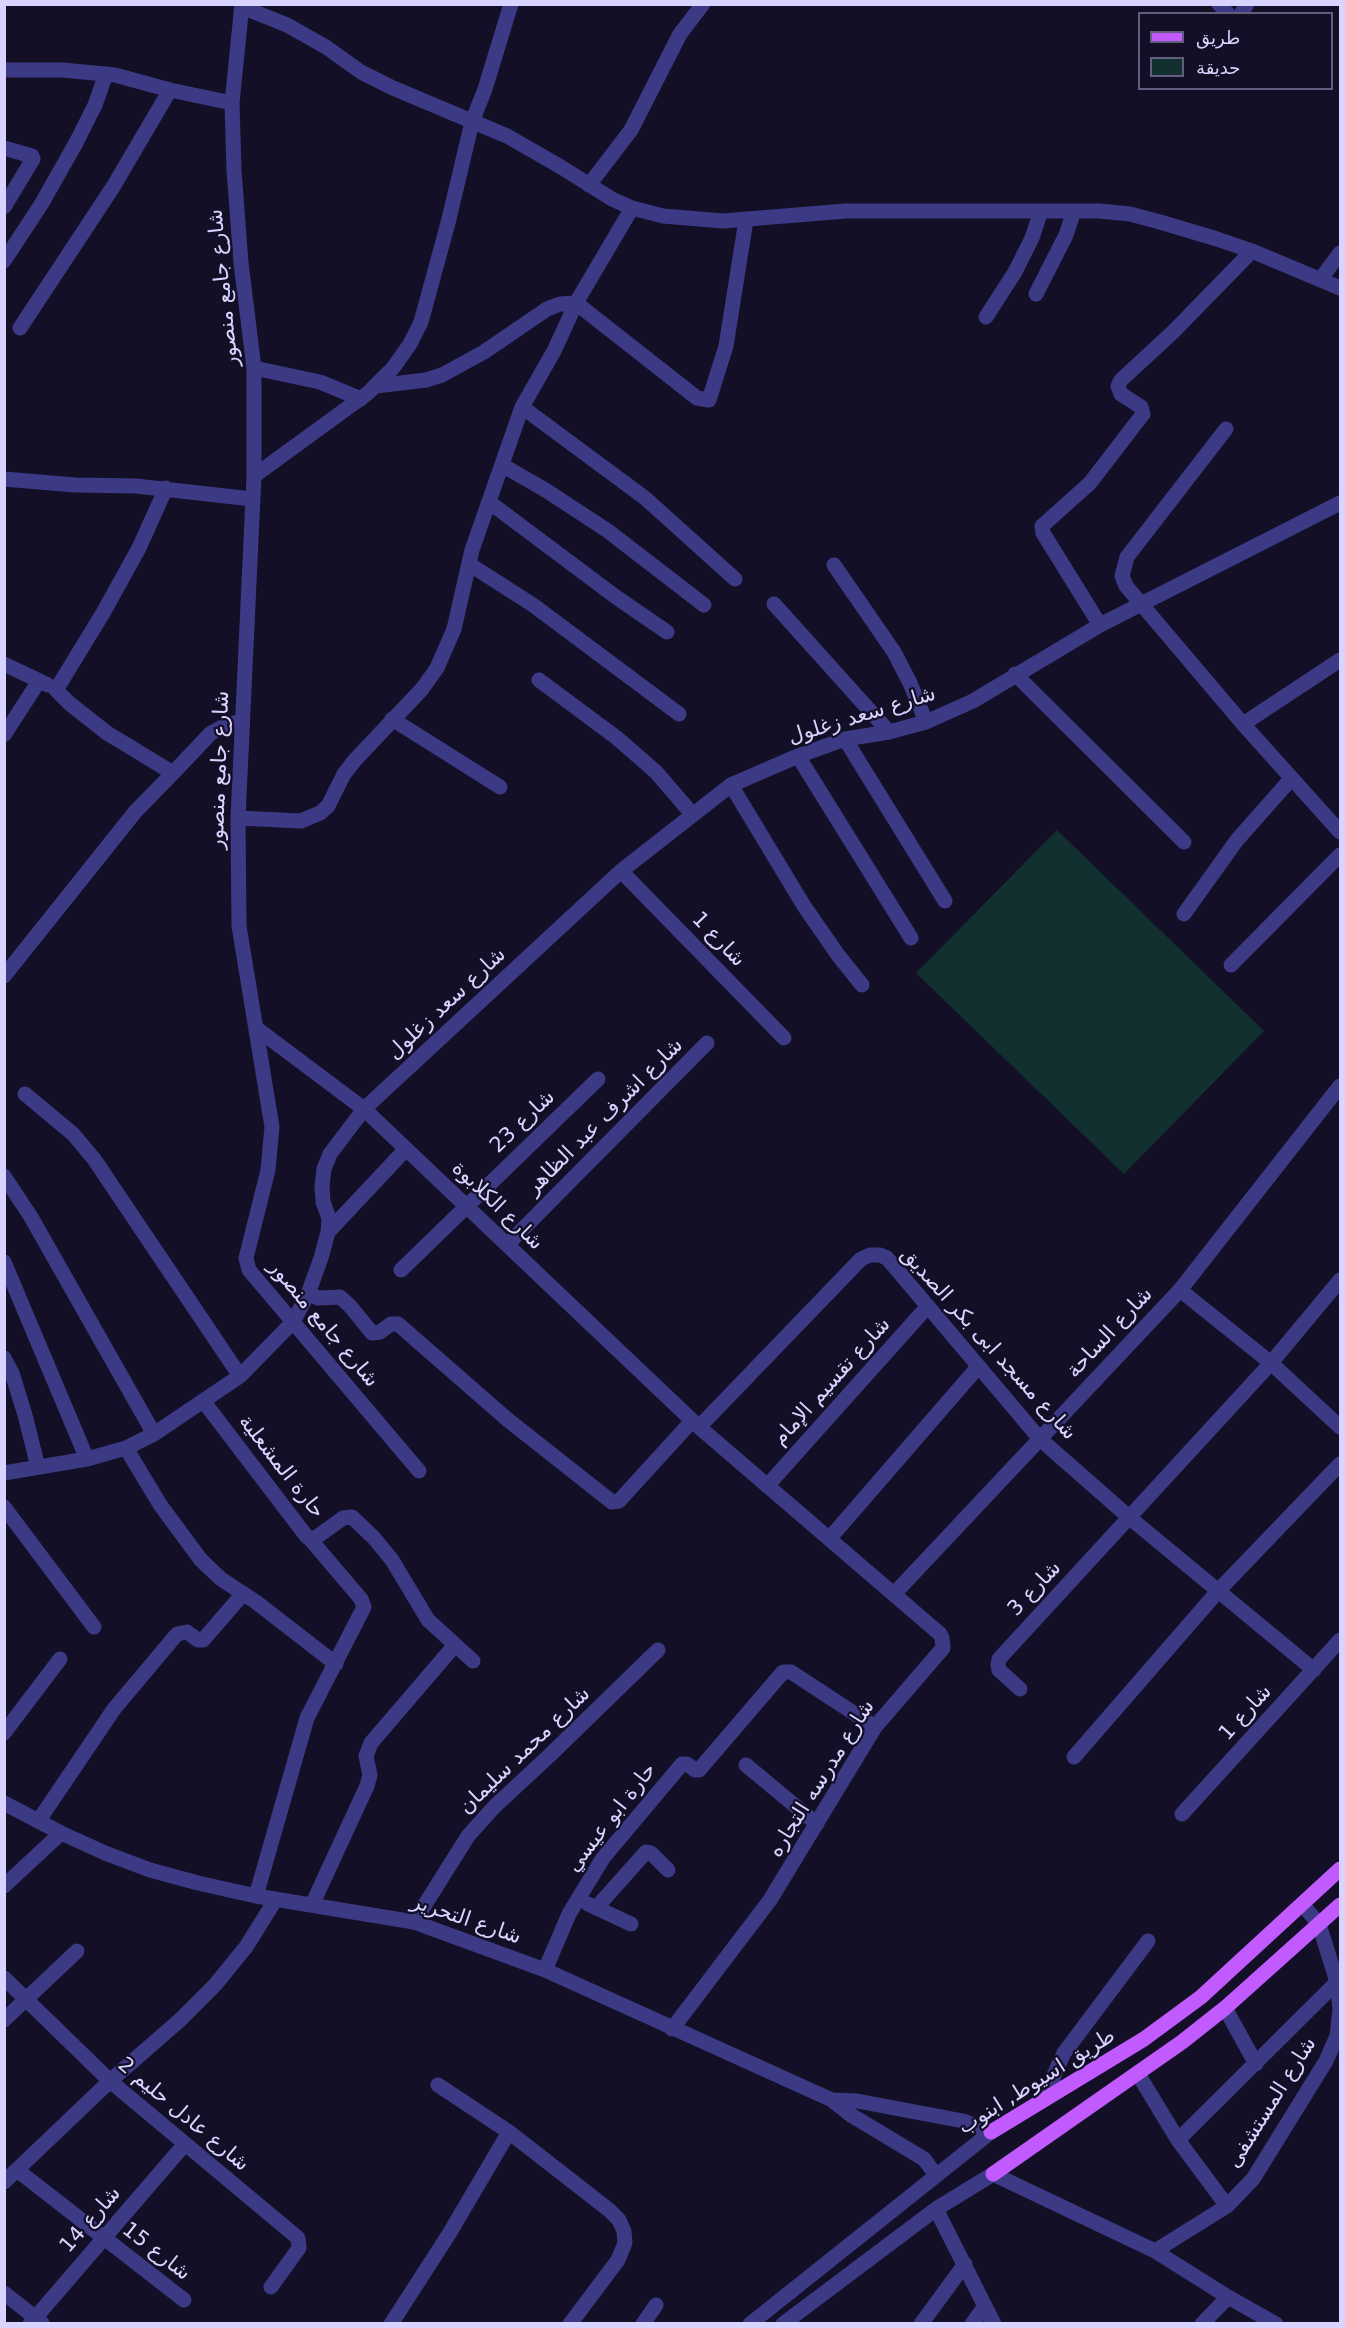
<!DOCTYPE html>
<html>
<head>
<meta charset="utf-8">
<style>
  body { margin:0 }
  #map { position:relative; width:1345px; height:2328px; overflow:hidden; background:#130f26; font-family:"DejaVu Sans",Cairo,sans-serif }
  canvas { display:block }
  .frame { position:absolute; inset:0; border:6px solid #d9d4ff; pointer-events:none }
  .legend { position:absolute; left:1138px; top:12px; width:195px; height:78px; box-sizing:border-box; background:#130f26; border:2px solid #625e7d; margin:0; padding:8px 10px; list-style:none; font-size:18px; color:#d9d4ff }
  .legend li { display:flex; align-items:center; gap:12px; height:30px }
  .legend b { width:30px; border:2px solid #625e7d }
</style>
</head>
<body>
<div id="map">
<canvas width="1345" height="2328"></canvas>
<div class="frame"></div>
<ul class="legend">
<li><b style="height:8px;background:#c25bff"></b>طريق</li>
<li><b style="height:16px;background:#12302f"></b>حديقة</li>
</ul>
</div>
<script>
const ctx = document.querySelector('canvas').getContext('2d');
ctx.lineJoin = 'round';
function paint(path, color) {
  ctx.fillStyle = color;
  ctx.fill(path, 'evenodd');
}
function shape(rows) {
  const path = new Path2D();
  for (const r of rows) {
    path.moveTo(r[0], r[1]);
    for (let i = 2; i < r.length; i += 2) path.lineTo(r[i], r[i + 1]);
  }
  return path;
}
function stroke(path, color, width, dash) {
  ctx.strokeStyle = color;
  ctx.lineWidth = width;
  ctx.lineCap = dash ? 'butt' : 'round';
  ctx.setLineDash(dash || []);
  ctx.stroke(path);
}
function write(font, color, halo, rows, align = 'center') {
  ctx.font = font + ' "DejaVu Sans",Cairo,sans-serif';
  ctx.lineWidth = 4.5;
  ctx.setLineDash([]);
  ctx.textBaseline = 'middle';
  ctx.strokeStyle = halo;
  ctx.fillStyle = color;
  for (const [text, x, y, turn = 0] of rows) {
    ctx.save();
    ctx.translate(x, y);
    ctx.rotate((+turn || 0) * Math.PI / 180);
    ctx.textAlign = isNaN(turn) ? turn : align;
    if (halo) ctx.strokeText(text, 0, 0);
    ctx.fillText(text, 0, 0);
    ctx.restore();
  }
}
paint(shape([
  [1057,830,1264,1031,1124,1174,916,973]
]), '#12302f');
stroke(shape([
  [242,4,232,103,234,170,241,263,254,368,254,476,238,818,239,926,272,1127,268,1170,246,1258,249,1270,419,1471],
  [1219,4,1228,14],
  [242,7,287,25,326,47,361,72,393,88,507,136,561,167,612,199,632,208,663,216,723,221,846,211,1099,211,1130,214,1160,222,1217,239,1252,251,1340,288],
  [1241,14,1247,4],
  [4,70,63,70,115,75,170,90,232,103],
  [4,148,32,156,33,159,4,207],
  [589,185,631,130,680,34,703,4],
  [4,261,42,203,77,141,95,105,106,74],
  [1320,280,1340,253],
  [1036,294,1066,235,1074,211],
  [986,317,1015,272,1032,238,1041,211],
  [20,328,113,187,170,90],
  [254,368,320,382,361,399],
  [376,386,426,380,442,375,484,352,547,309,560,304,576,303,697,398,709,400,726,346,746,220],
  [522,407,645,498,735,579],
  [1226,429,1127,557,1122,576,1126,586,1243,724,1340,832],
  [502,465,547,491,608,531,704,605],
  [254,476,368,393,393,368,410,344,421,322,448,223,472,122,485,89,511,4],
  [4,479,75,485,136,486,252,499],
  [166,488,139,548,103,613,56,690,69,703,107,733,173,773,211,733,226,725,242,721],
  [489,502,616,597,667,632],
  [469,564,533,605,679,714],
  [834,565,894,652,910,683,926,722],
  [774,604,889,732],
  [1100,625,1043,533,1042,526,1090,483,1143,414,1141,407,1121,394,1118,386,1121,380,1173,332,1252,251],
  [4,664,48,685],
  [1015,674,1184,842],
  [539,680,617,738,656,772,693,815],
  [392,719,500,787],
  [1243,724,1340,660],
  [4,735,39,681],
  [845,739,945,901],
  [798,756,911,938],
  [731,785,804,906,838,955,862,985],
  [238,818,301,821,320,813,328,806,344,774,355,760,422,689,437,668,454,629,472,550,522,407,554,351,576,303,632,208],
  [621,871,784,1038],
  [1184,914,1237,840,1291,779],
  [1231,965,1340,855],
  [4,976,135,812,173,773],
  [256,1028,364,1109,699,1427,940,1634,942,1638,943,1648,875,1727,770,1900,672,2029],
  [25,1094,73,1134,94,1159,240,1376],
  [4,1176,31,1217,154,1434],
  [328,1232,406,1149],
  [507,1245,707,1043],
  [4,1262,87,1459],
  [401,1270,598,1079],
  [1180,1290,1271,1363,1340,1427],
  [308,1294,318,1298,340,1297,350,1306,372,1333,380,1332,391,1324,398,1324,508,1420,612,1502,619,1501,692,1421],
  [4,1358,12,1373,25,1415,38,1467],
  [204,1402,307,1537,314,1539,343,1518,352,1517,374,1538,392,1560,428,1620,473,1661],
  [699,1427,861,1259,870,1255,880,1255,887,1258,1040,1439,1130,1518,1314,1670],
  [126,1448,161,1506,201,1560,221,1579,256,1602,336,1664],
  [4,1473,87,1459,126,1448,154,1434,240,1376,293,1322,308,1294,321,1258,328,1232,329,1218,323,1202,322,1186,324,1169,330,1154,364,1109,621,871,731,785,798,756,845,739,889,732,926,722,973,701,1100,625,1340,503],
  [767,1486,928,1306],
  [4,1507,94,1627],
  [829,1539,978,1367],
  [894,1594,1180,1290,1340,1086],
  [1020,1689,999,1670,998,1665,999,1659,1271,1363,1340,1280],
  [4,1733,60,1659],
  [1074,1757,1219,1590,1340,1464],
  [746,1765,817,1824],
  [4,1803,61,1833,105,1853,150,1870,198,1883,256,1896,414,1922,545,1970,832,2100,851,2115,924,2159,936,2175],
  [1182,1814,1340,1640],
  [39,1820,114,1709,177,1634,187,1632,198,1640,203,1640,242,1595],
  [4,1886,61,1833],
  [256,1896,307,1718,364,1607,361,1599,310,1539],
  [588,1904,631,1924],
  [312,1905,367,1786,370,1775,366,1756,371,1743,455,1645],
  [596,1908,646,1852,651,1853,668,1870],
  [414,1922,468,1836,494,1807,550,1755,658,1650],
  [545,1970,569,1914,603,1858,682,1764,687,1764,695,1770,699,1770,783,1672,791,1672,875,1727],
  [4,1978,110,2081,298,2238,299,2248,271,2287],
  [1225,2008,1256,2064],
  [4,2020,77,1951],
  [1138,2074,1178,2140,1227,2206],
  [438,2085,509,2132,609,2210,619,2220,624,2231,625,2243,618,2260,570,2324],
  [1049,2095,1054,2075,1064,2053,1148,1941],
  [832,2100,857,2101,963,2121,991,2132],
  [1178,2140,1337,1982],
  [17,2170,184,2300],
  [4,2182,110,2081,180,2020,215,1985,246,1947,276,1899],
  [936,2209,994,2324],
  [1155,2251,1227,2206,1253,2179,1326,2061,1337,2036,1340,2009,1337,1982,1319,1924,1302,1904],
  [4,2293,42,2323],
  [30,2324,184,2145],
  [391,2324,449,2234,509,2132],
  [643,2324,656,2305],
  [750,2324,991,2132],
  [783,2324,936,2209,993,2174,1155,2251,1228,2297,1276,2324],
  [921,2324,965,2264],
  [972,2324,985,2306],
  [1202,2324,1228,2297]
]), '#3d3a85', 15);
stroke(shape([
  [991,2132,1144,2039,1201,1997,1340,1869],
  [993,2174,1182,2042,1225,2008,1340,1905]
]), '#c25bff', 15);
write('21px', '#d9d4ff', '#130f26', [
  ["شارع جامع منصور",224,288,-96],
  ["شارع سعد زغلول",862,716,-17],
  ["شارع جامع منصور",220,770,-88],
  ["شارع 1",718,940,46],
  ["شارع سعد زغلول",447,1004,-43],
  ["شارع اشرف عبد الظاهر",605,1117,-45],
  ["شارع 23",523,1122,-44],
  ["شارع الكلابوة",497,1206,44],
  ["شارع جامع منصور",323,1324,50],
  ["شارع الساحة",1110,1333,-47],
  ["شارع مسجد ابى بكر الصديق",988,1344,48],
  ["شارع تقسيم الإمام",832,1382,-48],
  ["حارة المشعلية",281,1467,52],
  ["شارع 3",1035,1589,-47],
  ["شارع 1",1246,1713,-48],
  ["شارع محمد سليمان",525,1751,-44],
  ["شارع مدرسه التجاره",822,1779,-58],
  ["حارة ابو عيسي",612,1818,-52],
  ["شارع التحرير",466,1920,19],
  ["طريق اسيوط, ابنوب",1037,2082,-32],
  ["شارع المستشفى",1272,2103,-58],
  ["شارع عادل حليم 2",183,2115,40],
  ["شارع 14",91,2220,-49],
  ["شارع 15",156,2252,38]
]);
</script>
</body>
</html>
